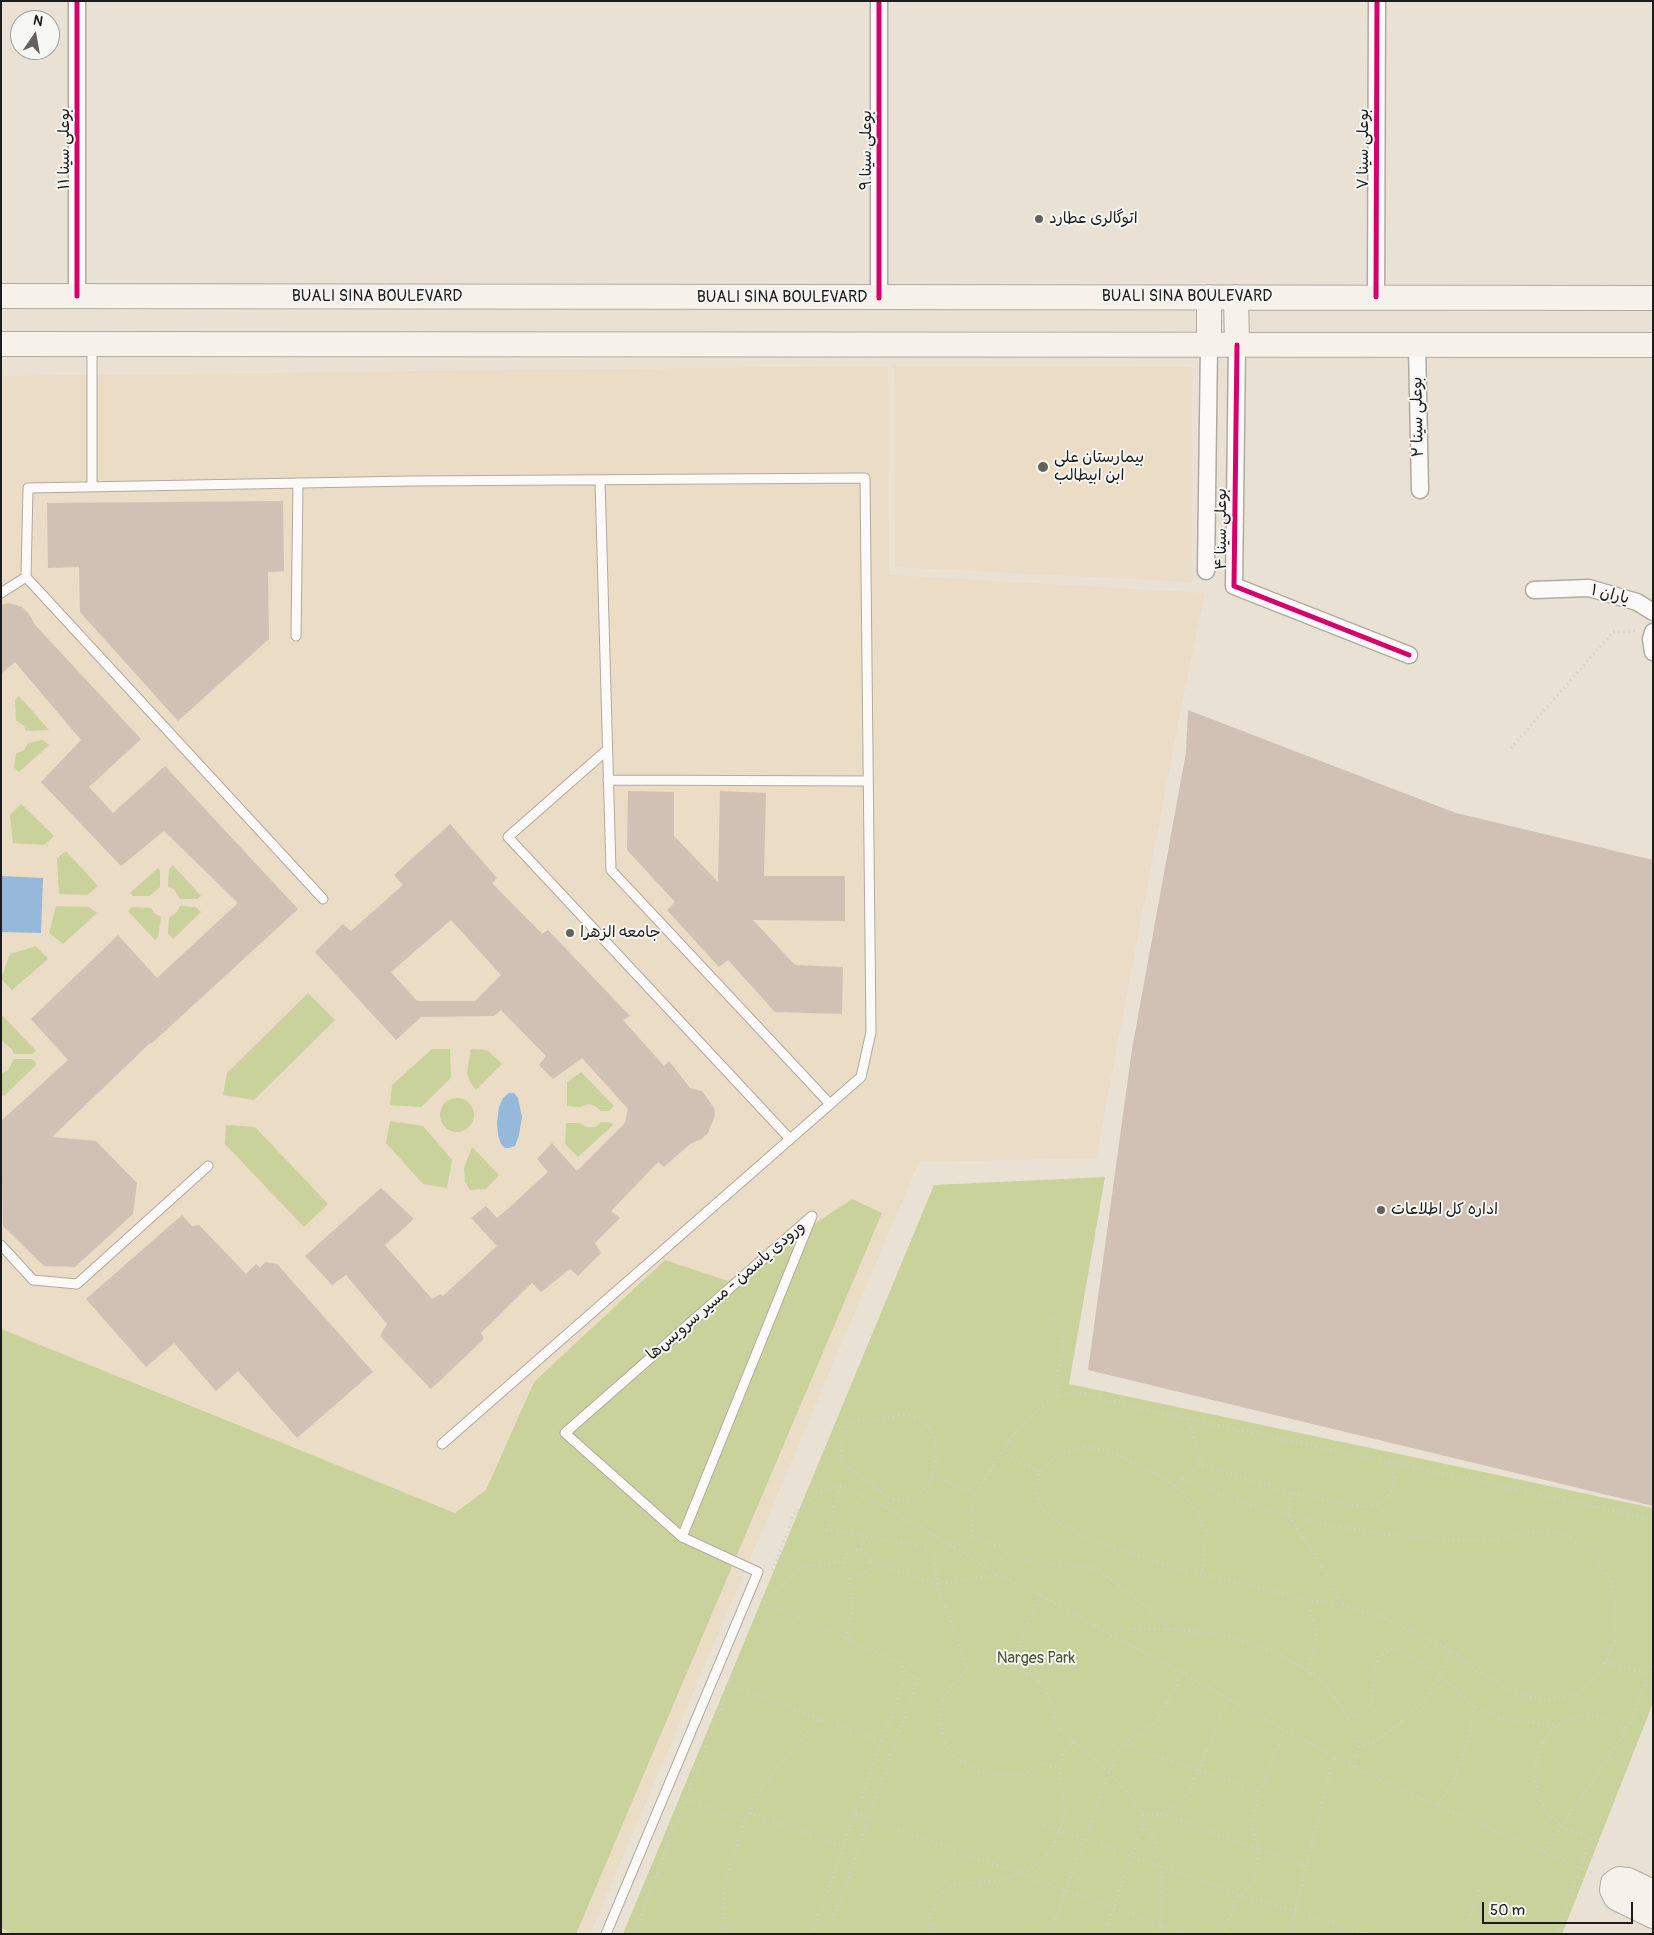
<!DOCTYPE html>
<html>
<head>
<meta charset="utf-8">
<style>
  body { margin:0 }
  #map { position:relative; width:1654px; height:1935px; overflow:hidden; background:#e9e1d3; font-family:Pangolin,sans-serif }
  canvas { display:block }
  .frame { position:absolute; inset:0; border:2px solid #1c1c1c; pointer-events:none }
  .north { position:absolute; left:10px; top:10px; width:50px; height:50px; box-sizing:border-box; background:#f6f6f2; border:1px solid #9f9f9c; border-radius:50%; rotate:12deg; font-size:14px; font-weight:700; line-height:20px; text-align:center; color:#1c1c1c }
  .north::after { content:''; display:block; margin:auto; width:18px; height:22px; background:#64615c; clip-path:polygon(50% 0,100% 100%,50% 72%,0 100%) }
  .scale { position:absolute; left:1482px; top:1902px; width:151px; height:22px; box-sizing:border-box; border:2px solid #1c1c1c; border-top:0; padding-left:6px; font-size:15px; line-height:18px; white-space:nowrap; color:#1c1c1c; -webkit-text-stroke:4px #f6f6f2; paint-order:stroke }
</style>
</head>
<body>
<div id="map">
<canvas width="1654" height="1935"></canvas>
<div class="frame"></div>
<div class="north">N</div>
<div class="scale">50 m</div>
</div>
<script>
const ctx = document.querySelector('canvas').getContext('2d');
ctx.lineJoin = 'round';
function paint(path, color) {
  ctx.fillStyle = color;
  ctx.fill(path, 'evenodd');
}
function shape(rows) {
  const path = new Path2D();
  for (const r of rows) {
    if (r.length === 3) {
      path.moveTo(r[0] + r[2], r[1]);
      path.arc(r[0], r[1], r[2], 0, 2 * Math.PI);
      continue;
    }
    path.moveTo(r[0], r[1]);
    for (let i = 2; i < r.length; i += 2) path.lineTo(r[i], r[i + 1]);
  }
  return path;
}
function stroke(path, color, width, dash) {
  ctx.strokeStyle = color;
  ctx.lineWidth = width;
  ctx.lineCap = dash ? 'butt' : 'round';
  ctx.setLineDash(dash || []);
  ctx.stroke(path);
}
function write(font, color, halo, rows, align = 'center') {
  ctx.font = font + ' Pangolin,"Playpen Sans Arabic",sans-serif';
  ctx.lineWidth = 4;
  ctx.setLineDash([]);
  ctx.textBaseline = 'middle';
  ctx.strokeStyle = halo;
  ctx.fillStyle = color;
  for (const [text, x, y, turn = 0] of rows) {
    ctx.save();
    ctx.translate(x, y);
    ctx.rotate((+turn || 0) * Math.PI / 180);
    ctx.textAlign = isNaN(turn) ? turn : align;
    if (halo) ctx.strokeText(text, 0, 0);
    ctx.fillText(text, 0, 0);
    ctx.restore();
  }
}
paint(shape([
  [888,366,889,575,1205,593,1181,707,1096,1158,919,1162,590,1934,1,1934,1,376],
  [894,366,1192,367,1192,582,895,567]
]), '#eadcc5');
paint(shape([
  [19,696,49,730,26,731,24,726,16,720,15,700],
  [43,740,49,745,19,772,14,767,16,754,24,750,28,743],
  [21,804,54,836,44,845,13,843,10,815],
  [66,851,98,886,87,895,59,894,57,858],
  [173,865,201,896,197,899,180,899,174,889,168,887,169,869],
  [158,868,160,871,160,887,150,896,133,896,130,893],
  [56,906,89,907,97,913,63,944,49,933],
  [180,906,196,907,201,912,173,939,168,934,169,918,177,912],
  [132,907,151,908,154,913,161,917,158,937,155,940,128,911],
  [36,946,48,959,12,990,1,979,10,954],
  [308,993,335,1020,254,1100,223,1095,227,1073],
  [3,1016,36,1051,32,1054,14,1054,12,1049,1,1040,1,1018],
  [432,1049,450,1049,451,1078,421,1107,390,1105,392,1085],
  [471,1049,487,1050,502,1064,476,1090,470,1082,467,1073],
  [14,1059,32,1059,37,1064,4,1096,1,1094,1,1074,8,1070],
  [581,1072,614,1106,609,1111,601,1111,595,1106,588,1104,581,1107,567,1106,567,1082],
  [457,1115,17],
  [390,1121,423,1126,452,1160,447,1188,423,1184,386,1143],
  [601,1122,610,1122,613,1125,578,1157,565,1144,566,1123,580,1123,586,1127,596,1127],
  [226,1125,255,1127,328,1204,304,1227,225,1144],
  [472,1147,499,1175,486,1189,470,1190,465,1182,464,1168],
  [1105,1177,1069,1384,1653,1508,1653,1703,1562,1934,623,1934,934,1185],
  [852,1199,882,1213,576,1934,11,1934,1,1927,1,1329,455,1513,486,1490,534,1382,665,1260,728,1281]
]), '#c9d29a');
paint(shape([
  [1,876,43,878,41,933,1,932],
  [509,1093,514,1093,518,1098,522,1117,519,1135,515,1146,509,1148,505,1148,501,1144,498,1135,497,1123,499,1107,503,1098]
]), '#96b8db');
paint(shape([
  [283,501,284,571,268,572,269,639,178,721,80,612,79,567,48,568,47,503],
  [9,603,22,607,29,614,35,625,141,739,89,787,113,813,165,766,298,909,151,1044,150,1043,52,1137,96,1141,137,1183,133,1214,75,1267,44,1266,3,1226,1,1121,68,1060,31,1019,118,935,157,978,238,903,164,831,121,866,41,782,81,740,15,662,1,674,1,605],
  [1188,710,1456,813,1653,860,1653,1506,1088,1370,1132,1049,1186,752],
  [628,791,674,792,674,836,718,882,720,791,766,793,764,876,845,876,845,921,753,920,795,965,843,967,842,1014,775,1012,728,960,719,967,667,910,675,902,627,850],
  [450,824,497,878,492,883,542,934,548,930,630,1016,623,1020,664,1066,669,1061,690,1088,702,1091,714,1108,715,1115,708,1133,700,1140,690,1144,664,1167,658,1162,611,1211,620,1218,595,1243,601,1253,578,1276,570,1269,541,1292,532,1283,481,1333,484,1339,431,1389,380,1336,387,1324,346,1275,332,1285,305,1256,381,1188,414,1219,385,1245,432,1299,440,1294,443,1296,497,1246,471,1218,486,1206,497,1218,511,1206,548,1172,537,1159,552,1143,577,1171,625,1123,628,1109,582,1058,553,1079,539,1065,546,1056,501,1010,494,1016,421,1017,396,1040,315,952,343,924,351,931,403,885,394,875],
  [451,920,501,975,475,1001,417,1001,391,972],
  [182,1215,192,1226,199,1225,246,1274,256,1264,260,1267,266,1262,277,1264,373,1372,297,1438,238,1371,216,1391,174,1343,146,1367,86,1299]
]), '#d0c1b4');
const service = shape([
  [600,480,611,870,830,1104],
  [92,487,92,344],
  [26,577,323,899],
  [1,593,26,577,28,488,412,481,865,478,871,1032,861,1077,442,1444],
  [296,636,298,483],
  [607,750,508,837,790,1139],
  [608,780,868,781],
  [1,1245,33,1280,77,1284,208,1166],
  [606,1934,758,1572,682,1537,565,1433,812,1216,682,1537]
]);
const minor = shape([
  [77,296,77,1],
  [1376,297,1377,1],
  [879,298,879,1],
  [1237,345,1234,586,1409,655],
  [1417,345,1420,490],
  [1206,571,1209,345],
  [1534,590,1589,588,1637,602,1653,612],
  [1653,632,1651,639,1653,652]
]);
const secondary = shape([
  [1,296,1653,298],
  [1209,297,1209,345],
  [1236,297,1237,345],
  [1,344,1653,345],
  [1653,1892,1628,1880,1619,1879,1613,1883,1612,1890,1616,1898,1653,1916]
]);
stroke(service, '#afaba2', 11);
stroke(minor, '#afaba2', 19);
stroke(secondary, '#afaba2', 26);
stroke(shape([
  [1511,748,1613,632,1635,631],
  [1052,1319,1060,1328,1064,1343,1058,1371,1058,1396],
  [904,1415,922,1419,934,1435,937,1455,929,1484,920,1493,908,1501,890,1499,864,1479,843,1463,840,1448,845,1428,850,1423,859,1420,877,1419,904,1415],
  [1083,1447,1109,1451,1158,1475,1177,1487,1196,1509,1206,1533,1202,1574,1169,1566,1092,1540,1064,1526,1043,1510,1035,1494,1040,1472,1057,1454,1083,1447],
  [1002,1453,1040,1472],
  [1388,1462,1653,1519],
  [932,1473,948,1483,975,1494],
  [1182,1478,1201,1464,1292,1493,1363,1507,1379,1504,1389,1495,1396,1479,1387,1462,1188,1419,1201,1464],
  [1174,1486,1182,1478,1256,1507,1288,1515,1315,1555,1343,1605,1306,1600,1240,1582,1202,1574],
  [841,1487,827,1530,913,1544,934,1554,937,1584,967,1669,943,1696,939,1719,944,1741,954,1758,979,1771,1006,1776,1026,1773,1044,1764,1059,1767],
  [1292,1493,1288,1515,1329,1525,1369,1532,1418,1538,1455,1540,1496,1540,1527,1533,1557,1531,1589,1549,1611,1580,1616,1609,1615,1641,1600,1674,1576,1695,1543,1701,1510,1690,1480,1673,1451,1650],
  [886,1508,890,1499],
  [972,1536,972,1507,975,1494,1014,1434,1041,1406,1058,1396,1074,1392,1188,1419],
  [954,1547,972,1536,1002,1548,1013,1557,1034,1563,1086,1566,1100,1571,1149,1609,1169,1629],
  [860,1550,864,1536],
  [857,1563,13],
  [870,1561,937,1584,999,1575],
  [773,1570,794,1514,817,1493,841,1486,886,1508,954,1547,999,1575,1040,1595,1329,1754,1396,1787,1594,1874],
  [1040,1595,1010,1666,1034,1676,1046,1689,1054,1708,1053,1722,1109,1772,1138,1806,1154,1841,1162,1875,1160,1925,1185,1934],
  [762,1600,785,1584,800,1567,844,1562],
  [762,1601,900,1663,906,1674],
  [1306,1601,1313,1617,1316,1635,1313,1653,1307,1671],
  [1343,1605,1383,1617,1451,1650,1445,1667,1425,1700,1396,1726,1380,1738,1357,1749],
  [1111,1636,1122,1629,1170,1629,1223,1635,1273,1651,1319,1678,1345,1712,1358,1739,1355,1767],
  [846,1638,853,1610,850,1574],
  [1605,1662,1648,1674],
  [729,1684,819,1719,883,1741],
  [1228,1700,1188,1794,1178,1804,1162,1814,1306,1866],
  [1348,1718,1362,1713,1372,1700,1374,1671,1379,1656,1393,1648,1441,1674,1452,1687,1479,1710,1512,1721,1558,1725],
  [1125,1744,1136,1735,1146,1731,1156,1721,1170,1698,1181,1674],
  [685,1800,745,1821],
  [1438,1804,1452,1785,1462,1756,1470,1734,1474,1706],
  [749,1813,844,1846],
  [856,1814,1160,1925,1159,1934],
  [1142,1815,1162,1814],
  [1044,1825,1241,1895,1369,1934],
  [1544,1852,1629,1727,1653,1662],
  [634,1934,735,1669],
  [725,1934,724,1888,745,1821,764,1784,819,1719],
  [812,1934,906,1674,918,1678,828,1934],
  [931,1934,930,1915,938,1896,954,1884,1003,1880,1033,1867,1050,1851,1060,1830,1065,1809,1059,1767,1066,1750,1074,1741],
  [1050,1934,1109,1772,1117,1755,1124,1744,1260,1792],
  [1105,1934,1144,1821],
  [1223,1934,1237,1898,1251,1885,1258,1869,1259,1850,1251,1821,1260,1792,1284,1731],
  [1289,1934,1334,1757],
  [1473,1934,1469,1919,1481,1886],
  [1557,1934,1590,1839,1561,1826,1545,1811,1537,1792,1535,1768,1539,1749,1551,1731,1567,1720,1589,1715,1615,1721,1627,1730]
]), '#d0cecb', 3, [1, 4]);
stroke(service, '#fcfaf8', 9);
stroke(minor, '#fcfaf8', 16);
stroke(secondary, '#f6f1eb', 24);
stroke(shape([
  [77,296,77,1],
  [1376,297,1377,1],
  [879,298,879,1],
  [1237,345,1234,586,1409,655]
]), '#d6006c', 5);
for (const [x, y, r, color] of [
  [1039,219,5,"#64615c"],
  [1043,467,6,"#64615c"],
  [570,933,5,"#64615c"],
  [1381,1210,5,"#64615c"]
]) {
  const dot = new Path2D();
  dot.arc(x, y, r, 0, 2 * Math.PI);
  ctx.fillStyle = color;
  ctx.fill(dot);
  stroke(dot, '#f6f6f2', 2);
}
write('16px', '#1c1c1c', '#f6f6f2', [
  ["بوعلی سینا ۱۱",65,149,-90],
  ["بوعلی سینا ۷",1364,149,-90],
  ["بوعلی سینا ۹",867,150,-90],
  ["BUALI SINA BOULEVARD",377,297],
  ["BUALI SINA BOULEVARD",1187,297],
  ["BUALI SINA BOULEVARD",782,298],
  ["بوعلی سینا ۲",1418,417,-91],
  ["بوعلی سینا ۴",1222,529,-90],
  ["یاران ۱",1610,595,14],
  ["ورودی یاسمن - مسیر سرویس‌ها",726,1291,-41]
]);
write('16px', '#1c1c1c', '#f6f6f2', [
  ["اتوگالری عطارد",1049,219],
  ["بیمارستان علی",1054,458],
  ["ابن ابیطالب",1054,476],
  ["جامعه الزهرا",580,933],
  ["اداره کل اطلاعات",1391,1210]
], 'left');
write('16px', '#4f5838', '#f6f6f2', [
  ["Narges Park",1036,1659]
]);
</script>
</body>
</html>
